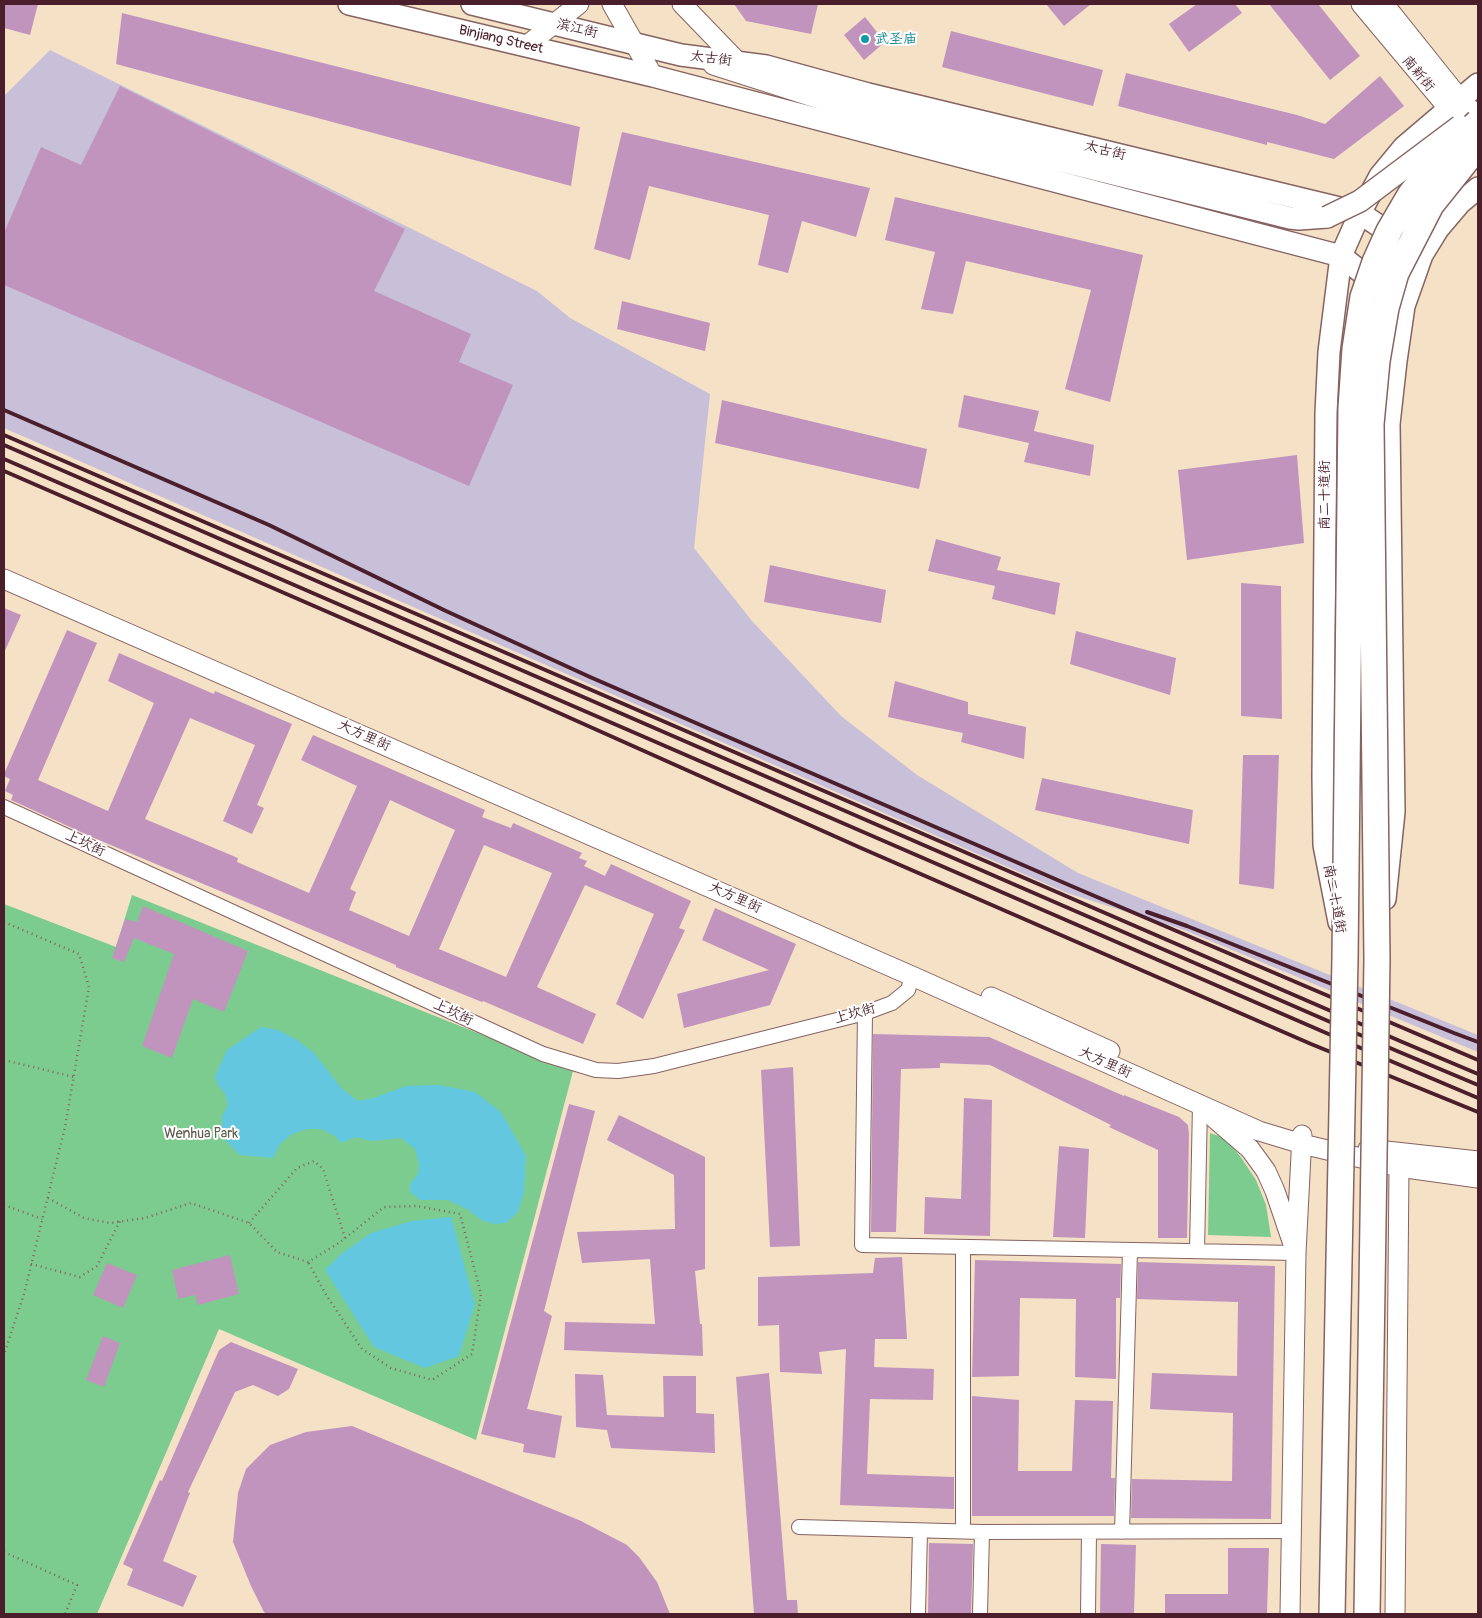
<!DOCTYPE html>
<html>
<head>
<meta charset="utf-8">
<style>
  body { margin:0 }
  #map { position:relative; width:1482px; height:1618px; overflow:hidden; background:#f4e1c6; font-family:Pangolin,sans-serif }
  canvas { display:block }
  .frame { position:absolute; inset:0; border:5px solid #4a1f2b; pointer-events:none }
</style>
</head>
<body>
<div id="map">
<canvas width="1482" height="1618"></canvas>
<div class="frame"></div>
</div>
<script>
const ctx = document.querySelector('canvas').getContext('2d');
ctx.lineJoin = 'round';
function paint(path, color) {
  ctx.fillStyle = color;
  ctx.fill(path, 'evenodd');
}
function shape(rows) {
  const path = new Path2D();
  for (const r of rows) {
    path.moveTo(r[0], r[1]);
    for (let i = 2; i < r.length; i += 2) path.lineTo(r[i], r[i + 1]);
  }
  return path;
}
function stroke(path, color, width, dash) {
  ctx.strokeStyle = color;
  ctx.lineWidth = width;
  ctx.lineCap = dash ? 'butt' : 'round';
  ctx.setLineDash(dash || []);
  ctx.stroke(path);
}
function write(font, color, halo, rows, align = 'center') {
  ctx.font = font + ' Pangolin,"LXGW WenKai TC",sans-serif';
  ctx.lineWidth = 4;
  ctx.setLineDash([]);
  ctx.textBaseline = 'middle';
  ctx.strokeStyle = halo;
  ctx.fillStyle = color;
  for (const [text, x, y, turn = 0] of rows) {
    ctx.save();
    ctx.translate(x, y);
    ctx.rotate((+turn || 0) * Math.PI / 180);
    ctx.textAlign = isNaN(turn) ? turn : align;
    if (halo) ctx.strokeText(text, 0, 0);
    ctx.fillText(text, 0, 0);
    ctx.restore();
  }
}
paint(shape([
  [50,50,537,291,570,318,710,394,694,548,752,621,841,716,917,775,1078,873,1478,1035,1478,1052,1184,930,1067,893,4,428,4,96]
]), '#c8bfd8');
paint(shape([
  [132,895,573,1071,476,1440,219,1329,97,1614,4,1614,4,904,116,947],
  [1210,1133,1225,1138,1240,1156,1256,1180,1266,1205,1271,1237,1208,1235]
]), '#7bcc8e');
paint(shape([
  [261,1027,278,1030,297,1040,314,1053,342,1089,358,1101,374,1098,406,1086,439,1085,475,1092,501,1112,526,1156,524,1192,518,1212,506,1223,494,1224,481,1220,469,1210,448,1200,420,1200,410,1192,410,1184,418,1174,419,1164,415,1149,401,1138,371,1141,356,1137,341,1143,335,1136,321,1129,307,1129,292,1134,280,1144,273,1158,240,1155,226,1141,222,1128,222,1116,228,1105,225,1094,218,1085,215,1076,227,1050],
  [451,1217,475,1304,459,1356,425,1368,374,1347,325,1270,341,1254,371,1233,412,1221]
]), '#62c7df');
paint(shape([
  [4,4,38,4,30,35,4,28],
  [734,4,818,4,811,34,746,21],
  [1046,4,1091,4,1064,26],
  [1197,4,1235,4,1242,13,1189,52,1169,24],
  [1269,4,1318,4,1360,56,1330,80],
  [122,13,580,127,571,186,116,64],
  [865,17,885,42,864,60,844,35],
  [951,31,1103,70,1093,106,942,67],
  [1126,73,1297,115,1325,124,1380,76,1404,106,1334,159,1267,142,1267,145,1118,106],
  [120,86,405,229,374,291,471,334,459,362,513,385,469,486,4,285,4,233,41,147,81,165],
  [622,132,870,188,856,237,802,221,788,273,758,265,769,215,649,186,630,260,594,249],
  [895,197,1143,255,1110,402,1065,389,1091,290,966,261,953,314,921,309,935,252,885,240],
  [622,301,710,323,705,351,617,329],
  [964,395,1039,411,1034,431,1094,445,1090,476,1024,462,1029,443,958,427],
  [722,400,927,449,919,489,715,443],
  [1297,455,1304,543,1187,560,1178,470],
  [936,539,1001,557,997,570,1060,583,1055,615,992,599,995,586,928,571],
  [770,565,886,590,881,623,764,602],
  [1241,583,1281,586,1282,719,1241,716],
  [4,608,21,615,4,653],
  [67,630,97,643,38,780,108,811,154,703,108,681,119,653,214,694,215,691,292,724,257,805,264,808,252,834,223,821,255,745,190,718,145,819,238,858,237,862,309,893,357,786,301,760,313,735,485,810,482,817,511,828,513,823,582,853,579,858,587,861,584,866,605,876,611,864,691,901,679,928,685,930,643,1019,616,1004,654,914,585,885,537,987,596,1014,583,1044,483,1001,482,1002,396,967,396,965,94,838,11,800,13,795,5,791,10,779,4,776,4,774],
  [390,800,455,830,409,936,349,910,356,892,350,889],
  [484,845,552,873,506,977,439,949],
  [1076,631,1176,658,1170,695,1070,664],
  [895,681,968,702,968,714,1026,727,1024,759,961,742,963,733,888,717],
  [1243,755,1279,755,1274,889,1239,884],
  [1042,778,1193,810,1189,844,1035,810],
  [143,906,248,951,224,1012,193,999,172,1058,142,1046,174,954,134,938,124,962,112,958,125,919,137,922],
  [715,908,796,944,770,1005,684,1028,677,994,769,970,702,940],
  [873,1034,989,1037,1124,1096,1124,1095,1179,1117,1188,1125,1189,1134,1187,1238,1158,1238,1158,1150,1109,1127,1111,1125,990,1065,940,1063,940,1068,901,1069,896,1232,871,1232],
  [793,1067,800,1246,770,1247,761,1070],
  [964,1098,992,1100,990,1236,924,1234,925,1197,961,1199],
  [569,1104,595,1111,544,1311,552,1316,527,1409,562,1416,555,1458,523,1452,524,1444,481,1434],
  [619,1115,705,1157,705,1269,695,1271,700,1324,702,1324,703,1356,564,1350,565,1322,655,1324,650,1259,582,1263,577,1232,675,1229,674,1175,607,1140],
  [1059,1146,1089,1149,1085,1238,1053,1237],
  [230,1255,239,1294,198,1305,195,1295,178,1299,172,1270],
  [902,1257,907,1339,875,1339,874,1367,934,1369,933,1400,870,1399,867,1474,954,1477,954,1509,840,1505,846,1349,819,1352,822,1374,780,1372,779,1325,758,1326,758,1277,873,1273,875,1258],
  [975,1260,1121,1264,1120,1298,1116,1298,1116,1379,1075,1377,1076,1299,1020,1298,1019,1376,972,1377],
  [1138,1262,1275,1266,1271,1519,1131,1518,1132,1479,1232,1481,1233,1413,1150,1409,1152,1373,1237,1376,1238,1302,1137,1299],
  [107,1263,137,1275,123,1308,93,1295],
  [103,1336,120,1343,104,1387,86,1380],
  [231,1342,298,1369,289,1389,278,1396,253,1385,235,1392,188,1492,190,1493,163,1561,197,1576,183,1607,127,1585,133,1569,123,1564,160,1480,162,1481,219,1350],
  [769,1373,787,1600,797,1600,798,1614,754,1614,736,1377],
  [575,1374,603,1375,607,1415,664,1417,663,1376,696,1376,696,1413,714,1414,715,1453,611,1448,607,1430,576,1427],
  [972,1396,1019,1400,1018,1471,1072,1471,1075,1400,1113,1401,1111,1478,1115,1478,1114,1516,972,1516],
  [352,1426,581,1521,627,1545,639,1557,657,1582,670,1614,267,1614,264,1612,251,1586,233,1542,238,1493,246,1469,270,1445,306,1432],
  [929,1543,973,1544,971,1614,928,1614],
  [1101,1544,1136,1545,1134,1614,1100,1614],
  [1228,1548,1269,1548,1267,1614,1165,1614,1165,1594,1228,1594]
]), '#c194be');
const street = shape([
  [4,807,543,1054,596,1070,618,1071,654,1066,865,1013,892,1003,908,990,912,976],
  [865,1013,862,1245,1296,1253],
  [963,1248,963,1531],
  [1197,1251,1200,1105],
  [799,1527,982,1532,1291,1531],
  [1122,1532,1130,1251],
  [918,1614,920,1531],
  [980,1614,982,1532],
  [1088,1614,1089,1532]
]);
const secondary = shape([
  [612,4,653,76],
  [682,4,738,62],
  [1361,4,1458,120],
  [1384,4,1460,99,1478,117],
  [526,46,579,4],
  [713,65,841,106],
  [4,579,912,976,1259,1131,1302,1144,1399,1167,1478,1178],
  [991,997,1110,1051],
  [1214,1118,1250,1149,1266,1171,1275,1191,1293,1244],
  [1368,1149,1478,1161],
  [1290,1614,1296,1253,1302,1135],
  [1395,1614,1399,1167]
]);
const primary = shape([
  [349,4,653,76,1341,256,1404,306],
  [472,4,681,55,766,66,868,94,1360,213,1422,255],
  [841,106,1290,218,1299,219,1327,217],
  [1385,899,1394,812,1389,424,1396,361,1404,306,1422,255,1438,229,1460,203,1478,188],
  [1339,922,1324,845,1323,776,1326,413,1329,352,1341,256,1360,213,1380,176,1404,147,1478,84]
]);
stroke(street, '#866361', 16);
stroke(secondary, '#866361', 21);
stroke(primary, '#866361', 24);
stroke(shape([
  [4,922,79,954,89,987,65,1127,24,1294,4,1355],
  [4,1060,74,1077],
  [48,1198,84,1218,110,1223,145,1218,191,1203,249,1223,277,1252,308,1262,339,1243,384,1207,417,1206,460,1214,481,1294,472,1354,432,1380,391,1368,362,1349,325,1293,308,1262],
  [4,1205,42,1219],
  [249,1223,297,1168,314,1161,323,1169,345,1238],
  [31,1264,80,1277,97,1266,120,1221],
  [4,1552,77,1585,65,1614]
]), '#866361', 2.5, [1, 4]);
stroke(street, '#fff', 14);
stroke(secondary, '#fff', 19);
stroke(primary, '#fff', 21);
stroke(shape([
  [4,410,269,525,446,611,590,677,1069,885,1478,1060],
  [4,435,1400,1041,1478,1074],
  [4,445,1397,1051,1478,1085],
  [4,459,1393,1062,1478,1098],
  [4,471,530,700,861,848,1311,1044,1478,1112],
  [1147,912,1187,926,1454,1033,1478,1042]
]), '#4a1f2b', 4);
const primaryBridge = shape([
  [1327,217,1360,201,1460,126]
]);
const highwayBridge = shape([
  [1332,1614,1345,958,1351,408,1355,349,1363,297,1375,262,1389,231,1410,195,1436,162,1478,122],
  [1367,1614,1377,959,1371,424,1377,361,1386,308,1396,273,1431,205,1471,155,1478,149]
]);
stroke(primaryBridge, '#866361', 24, []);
stroke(highwayBridge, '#866361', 28, []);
stroke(primaryBridge, '#fff', 21);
stroke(highwayBridge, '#fff', 25);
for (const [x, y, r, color] of [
  [865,39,5,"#0f9aa8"]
]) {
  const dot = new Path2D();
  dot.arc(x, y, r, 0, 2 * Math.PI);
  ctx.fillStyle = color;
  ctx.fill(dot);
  stroke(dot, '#fff', 2);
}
write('14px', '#4a1f2b', '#fff', [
  ["滨江街",577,29,14],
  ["Binjiang Street",501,40,13],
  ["太古街",711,59,7],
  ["南新街",1418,74,50],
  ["太古街",1105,151,14],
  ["南二十道街",1325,495,-90],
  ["大方里街",364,736,24],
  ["上坎街",85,844,25],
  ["大方里街",735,898,24],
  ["南二十道街",1334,899,79],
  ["上坎街",453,1013,25],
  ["上坎街",855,1014,-16],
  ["大方里街",1105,1063,24]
]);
write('14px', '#0d838f', '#fff', [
  ["武圣庙",875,39]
], 'left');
write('14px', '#5b5c4e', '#fff', [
  ["Wenhua Park",201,1134]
]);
</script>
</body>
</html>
